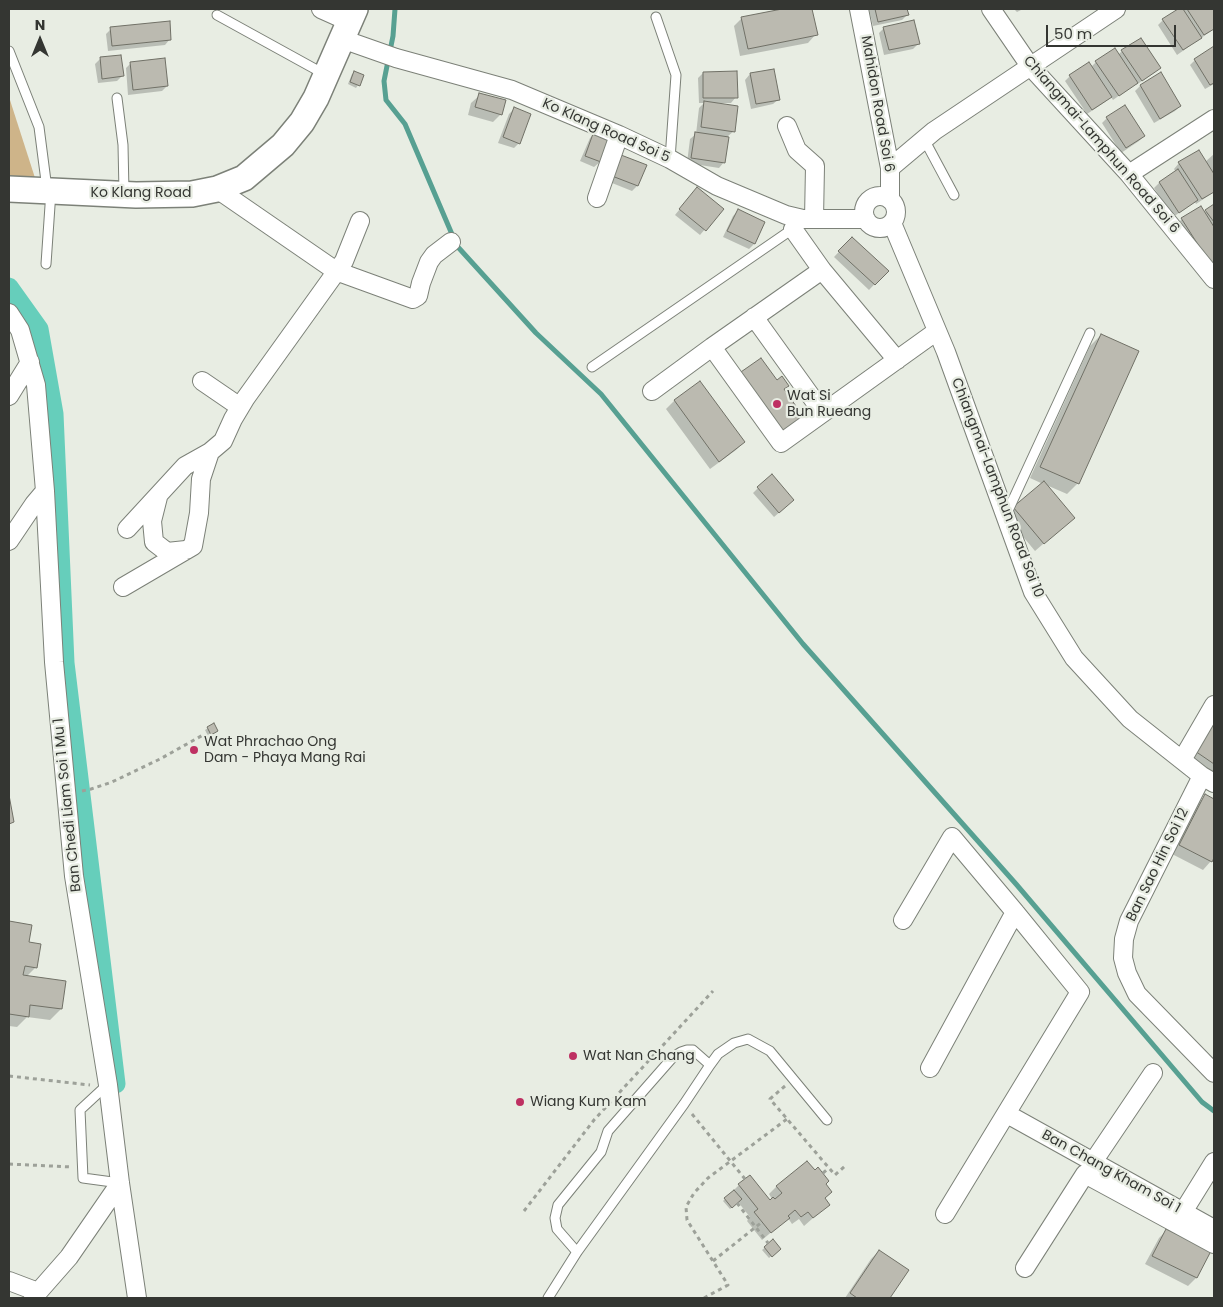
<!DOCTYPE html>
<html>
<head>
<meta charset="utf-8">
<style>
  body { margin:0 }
  #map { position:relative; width:1223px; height:1307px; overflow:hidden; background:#e8ede3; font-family:Poppins,sans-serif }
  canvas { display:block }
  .frame { position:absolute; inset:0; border:10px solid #343632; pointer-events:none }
  .north { position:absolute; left:15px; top:15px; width:50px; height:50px; -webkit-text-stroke:4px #e8ede3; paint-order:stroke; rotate:0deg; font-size:14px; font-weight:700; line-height:20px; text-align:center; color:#343632 }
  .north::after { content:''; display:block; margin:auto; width:18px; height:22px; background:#343632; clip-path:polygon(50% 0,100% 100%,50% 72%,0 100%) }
  .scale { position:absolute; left:1046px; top:25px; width:130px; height:22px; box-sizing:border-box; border:2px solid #343632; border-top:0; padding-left:6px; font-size:15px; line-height:18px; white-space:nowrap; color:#343632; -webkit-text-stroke:4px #e8ede3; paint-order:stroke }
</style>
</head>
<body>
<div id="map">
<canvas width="1223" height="1307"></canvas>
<div class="frame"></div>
<div class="north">N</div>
<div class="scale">50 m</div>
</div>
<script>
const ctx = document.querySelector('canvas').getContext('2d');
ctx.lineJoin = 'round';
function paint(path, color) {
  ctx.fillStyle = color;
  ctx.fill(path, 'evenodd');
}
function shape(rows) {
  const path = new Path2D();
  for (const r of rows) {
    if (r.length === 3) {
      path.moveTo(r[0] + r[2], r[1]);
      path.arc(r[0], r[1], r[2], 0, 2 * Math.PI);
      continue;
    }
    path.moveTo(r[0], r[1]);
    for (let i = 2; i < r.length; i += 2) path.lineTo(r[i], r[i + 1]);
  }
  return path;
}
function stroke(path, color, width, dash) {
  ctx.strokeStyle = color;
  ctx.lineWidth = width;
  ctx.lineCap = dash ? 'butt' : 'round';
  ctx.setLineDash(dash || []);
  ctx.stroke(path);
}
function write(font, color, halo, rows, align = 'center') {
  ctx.font = font + ' Poppins,sans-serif';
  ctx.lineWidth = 4.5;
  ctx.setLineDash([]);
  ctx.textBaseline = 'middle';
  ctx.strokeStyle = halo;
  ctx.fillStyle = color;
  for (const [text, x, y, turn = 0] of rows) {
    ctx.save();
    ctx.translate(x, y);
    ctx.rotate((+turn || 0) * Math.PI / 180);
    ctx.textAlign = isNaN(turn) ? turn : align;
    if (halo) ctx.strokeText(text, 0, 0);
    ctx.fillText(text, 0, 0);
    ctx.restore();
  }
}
paint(shape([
  [9,97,36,181,9,179]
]), '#ceb489');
paint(shape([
  [788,9,811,9,816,34,808,43,740,56,734,26,742,18],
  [869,9,906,9,907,15,902,20,873,26],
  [1014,9,1023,9,1017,12],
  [1181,9,1214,9,1214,29,1177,55,1158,25,1163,20],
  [884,28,919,43,913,49,884,55,879,33],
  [111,29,170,39,165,45,108,51,106,34],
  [1214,48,1214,84,1205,89,1190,65,1195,60],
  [1122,51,1159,68,1154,73,1136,85,1135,84,1113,100,1111,97,1105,102,1087,114,1065,81,1070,76,1091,67,1096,62,1118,55],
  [100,59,122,76,117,81,98,83,95,64],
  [131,63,167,86,162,91,128,95,126,68],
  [773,70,779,99,773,104,751,109,745,80,750,74],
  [355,72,358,85,356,88,348,84,352,74],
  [703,73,736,97,731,103,718,103,734,131,728,136,724,162,719,168,687,163,690,139,696,134,699,108,704,103,699,103,698,78],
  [1161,74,1180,106,1175,111,1154,123,1135,91,1140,86],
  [480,95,501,114,493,122,468,115,471,103],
  [1125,106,1144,136,1139,141,1121,153,1102,123,1107,118],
  [514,109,519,143,514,148,498,143,509,114],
  [595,133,600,162,594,167,580,161,590,138],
  [1214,154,1214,192,1196,204,1195,202,1173,217,1154,188,1159,183,1176,172,1174,169,1179,163,1205,162],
  [616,161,645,166,637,186,632,191,607,181],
  [692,194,722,209,700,235,675,215],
  [1214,205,1214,264,1205,270,1177,224,1182,219,1200,208,1204,213],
  [738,211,764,223,754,244,749,249,723,237,733,216],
  [852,238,887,271,869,290,834,257],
  [1101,335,1078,483,1067,494,1044,484,1065,525,1035,551,1006,516,1043,484,1030,478,1090,346],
  [700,383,744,442,736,450,710,469,666,409,674,401],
  [758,488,788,505,774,517,753,493],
  [1214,721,1214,783,1185,763],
  [213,725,214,733,208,736,205,730],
  [1206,796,1214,800,1214,856,1211,861,1203,870,1172,854,1198,804],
  [9,923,30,926,28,943,36,967,26,977,64,982,61,1009,50,1020,27,1017,17,1027,9,1026],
  [750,1177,770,1201,772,1199,769,1194,777,1186,824,1184,824,1199,829,1204,804,1226,799,1219,792,1224,788,1218,762,1240,747,1221,750,1217,738,1202,730,1209,723,1201,739,1185],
  [1167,1230,1196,1278,1188,1286,1145,1264,1159,1238],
  [773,1241,779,1249,769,1258,762,1250],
  [879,1251,908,1270,889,1298,845,1298,871,1259]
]), '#0003');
stroke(shape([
  [395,9,393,36,384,81,386,100,405,124,457,246,536,333,601,394,803,644,1016,884,1202,1102,1214,1111]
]), '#57a092', 5);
stroke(shape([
  [9,287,39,329,54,414,65,663,116,1084]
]), '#66cebb', 19);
const building = shape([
  [782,9,812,9,818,35,748,49,741,17,782,9],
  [875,9,907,9,909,15,878,22,875,9],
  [1178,9,1183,9,1202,38,1183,50,1162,19,1178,9],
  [1187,9,1214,9,1214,29,1204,35,1187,9],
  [914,20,920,44,889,50,883,27,914,20],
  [170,21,171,40,112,46,110,27,170,21],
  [1141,38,1161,68,1142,81,1121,50,1141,38],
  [1214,46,1214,83,1210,85,1194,59,1214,46],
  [1115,48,1138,83,1119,96,1095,61,1115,48],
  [121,55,124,76,102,79,100,57,121,55],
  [165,58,168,86,133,90,130,62,165,58],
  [1089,62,1112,97,1092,110,1069,75,1089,62],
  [774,69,780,100,756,104,750,73,774,69],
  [354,71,364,75,360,86,350,82,354,71],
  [737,71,738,98,703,98,703,72,737,71],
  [1161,72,1181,106,1160,119,1140,85,1161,72],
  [479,93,506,100,502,115,475,107,479,93],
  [704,101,738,106,735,132,701,127,704,101],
  [1125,105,1145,136,1126,148,1106,117,1125,105],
  [514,107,531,114,520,144,503,137,514,107],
  [594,131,611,138,601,162,585,156,594,131],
  [695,132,729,137,725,163,691,158,695,132],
  [1199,150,1214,174,1214,192,1202,199,1178,162,1199,150],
  [621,155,647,165,638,186,612,176,621,155],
  [1178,169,1198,200,1179,213,1159,182,1178,169],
  [697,187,724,209,706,231,679,209,697,187],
  [1214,204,1214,222,1205,210,1214,204],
  [1201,206,1214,227,1214,263,1211,265,1181,218,1201,206],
  [738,209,765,222,755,244,727,231,738,209],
  [852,237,889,271,875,285,838,251,852,237],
  [1101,334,1139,351,1079,484,1040,467,1101,334],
  [761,358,777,380,782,376,789,386,784,389,805,419,782,435,738,374,761,358],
  [700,381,745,442,719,462,674,400,700,381],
  [772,474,794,500,779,513,757,487,772,474],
  [1044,481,1075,518,1044,544,1013,507,1044,481],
  [214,723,218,731,211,735,207,727,214,723],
  [1214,724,1214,764,1195,751,1214,724],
  [1205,794,1214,799,1214,858,1212,862,1179,845,1205,794],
  [9,795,14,822,9,824,9,795],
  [9,921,32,925,29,942,41,944,37,968,25,966,23,975,66,981,62,1009,30,1005,29,1017,9,1014,9,921],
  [807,1161,815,1170,818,1167,829,1181,826,1184,832,1192,825,1198,830,1205,813,1218,808,1212,801,1217,795,1210,788,1216,790,1218,771,1233,754,1212,758,1209,738,1184,750,1175,770,1200,773,1197,775,1199,782,1193,776,1186,807,1161],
  [734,1190,742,1199,732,1208,724,1198,734,1190],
  [1166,1229,1211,1251,1197,1278,1152,1256,1166,1229],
  [773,1239,781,1249,772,1257,764,1247,773,1239],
  [879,1250,909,1270,890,1298,857,1298,850,1293,879,1250]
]);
paint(building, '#bbbab0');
stroke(building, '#707066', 1);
const lane = shape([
  [217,15,326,75],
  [656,17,676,75,670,159],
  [9,51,39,127,47,189],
  [117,98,123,145,124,192],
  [924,139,954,195],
  [46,264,51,191],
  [592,367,794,228],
  [1006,515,1090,333],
  [107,1085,80,1110,83,1178,120,1183],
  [577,1252,557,1229,555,1218,558,1205,601,1152,608,1131,673,1057,681,1052,687,1050,693,1050,710,1065],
  [548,1298,577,1252,684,1104,710,1065,718,1054,734,1043,748,1039,770,1051,827,1120]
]);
const street = shape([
  [321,9,350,22],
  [859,9,890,168,890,200],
  [991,9,1030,66,1129,174,1214,279],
  [342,39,396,58,512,90,619,135,670,159,717,186,786,215,803,219,866,219],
  [787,126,797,150,815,166,814,219],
  [890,168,934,131,1116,9],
  [1129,174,1214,119],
  [217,189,336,271,413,299,418,296,421,283,429,262,434,255,451,242],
  [880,212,16],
  [597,198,619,135],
  [892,223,946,352,1033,592,1074,658,1130,719,1202,776,1214,783],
  [793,229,822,270,897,360],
  [822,270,712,347,781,443,937,331],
  [9,313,20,330,36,385,45,491,54,662,74,876,108,1085,120,1183,137,1298],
  [754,317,823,413],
  [202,381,240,407],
  [652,391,712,347],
  [9,396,30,362],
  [158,497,152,521,154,542,167,552,186,550],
  [127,529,185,466,210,452,223,441,233,419,245,399,344,261,360,221],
  [9,541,34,504,45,491],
  [123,587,193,546,199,513,201,479,210,452],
  [1182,760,1214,705],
  [1202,776,1129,921,1124,939,1123,958,1127,973,1137,994,1214,1073],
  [903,920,952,837,1015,912,1080,992,945,1214],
  [930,1068,1015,912],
  [1007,1114,1214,1229],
  [1093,1162,1153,1073],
  [1183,1212,1214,1162],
  [1025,1268,1085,1174,1214,1244],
  [9,1281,38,1292],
  [33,1298,69,1257,120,1183]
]);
const secondary = shape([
  [9,189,136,195,192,194,217,189,244,178,283,145,302,122,316,98,355,9]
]);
stroke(lane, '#7c8178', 11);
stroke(street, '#7c8178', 20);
stroke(secondary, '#7c8178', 28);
stroke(shape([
  [82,791,91,789,112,782,160,759,203,735],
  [9,1076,90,1085],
  [785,1086,770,1099,835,1175,845,1166],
  [692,1114,745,1179],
  [9,1164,72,1167],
  [823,1173,829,1168],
  [737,1203,768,1243],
  [524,1211,594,1120,713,991],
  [713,1261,762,1222],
  [704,1298,728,1285,687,1220,686,1207,694,1193,708,1178,787,1119]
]), '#9da199', 3, [4, 4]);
stroke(lane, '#fff', 9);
stroke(street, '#fff', 18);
stroke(secondary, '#fff', 25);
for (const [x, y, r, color] of [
  [777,404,5,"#be3062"],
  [194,750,5,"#be3062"],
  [573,1056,5,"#be3062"],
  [520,1102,5,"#be3062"]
]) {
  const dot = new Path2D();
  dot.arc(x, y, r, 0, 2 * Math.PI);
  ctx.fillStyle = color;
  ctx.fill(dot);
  stroke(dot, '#e8ede3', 2);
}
write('14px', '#343632', '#e8ede3', [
  ["Mahidon Road Soi 6",877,104,80],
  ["Ko Klang Road Soi 5",606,131,24],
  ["Chiangmai-Lamphun Road Soi 6",1101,145,49],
  ["Ko Klang Road",141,193],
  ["Chiangmai-Lamphun Road Soi 10",997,488,69],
  ["Ban Chedi Liam Soi 1 Mu 1",68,805,-96],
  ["Ban Sao Hin Soi 12",1158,865,-64],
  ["Ban Chang Kham Soi 1",1111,1172,29]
]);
write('14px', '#343632', '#e8ede3', [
  ["Wat Si",787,396],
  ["Bun Rueang",787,412],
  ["Wat Phrachao Ong",204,742],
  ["Dam - Phaya Mang Rai",204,758],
  ["Wat Nan Chang",583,1056],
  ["Wiang Kum Kam",530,1102]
], 'left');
</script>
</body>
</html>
